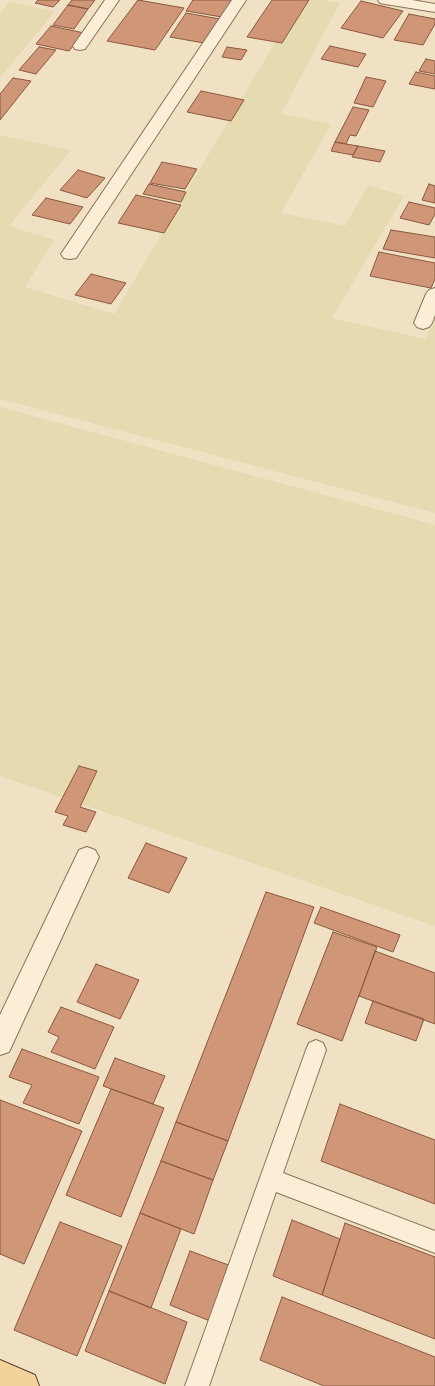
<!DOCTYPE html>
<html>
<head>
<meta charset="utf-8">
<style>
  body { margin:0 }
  canvas { display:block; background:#f0e0c4 }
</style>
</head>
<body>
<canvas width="435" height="1386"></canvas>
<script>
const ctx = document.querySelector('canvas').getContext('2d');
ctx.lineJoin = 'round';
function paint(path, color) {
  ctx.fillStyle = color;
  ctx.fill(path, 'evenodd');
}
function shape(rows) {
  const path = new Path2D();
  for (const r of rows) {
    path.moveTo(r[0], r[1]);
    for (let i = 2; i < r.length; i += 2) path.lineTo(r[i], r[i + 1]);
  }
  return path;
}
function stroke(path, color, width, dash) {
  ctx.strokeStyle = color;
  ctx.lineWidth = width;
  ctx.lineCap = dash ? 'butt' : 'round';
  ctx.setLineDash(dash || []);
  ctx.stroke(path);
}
paint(shape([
  [300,0,322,0,340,3,281,114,331,124,281,213,345,226,368,185,404,196,332,318,425,339,435,318,435,513,0,399,0,135,71,150,9,226,54,240,25,287,114,314],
  [10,2,55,11,0,78,0,14],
  [0,407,435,525,435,926,0,776]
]), '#e6dab1');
const building = shape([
  [38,0,60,0,53,7,35,3,38,0],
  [72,0,95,0,88,9,68,5,72,0],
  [138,0,184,8,155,50,107,41,138,0],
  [193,0,232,0,222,17,186,11,193,0],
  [272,0,309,0,282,43,247,37,272,0],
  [361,1,403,11,383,38,341,28,361,1],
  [68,5,88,9,74,29,53,25,68,5],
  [186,13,220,19,204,43,170,37,186,13],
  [409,14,435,19,435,24,423,45,394,40,409,14],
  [51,26,84,33,69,51,36,44,51,26],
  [330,46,366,54,358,67,321,59,330,46],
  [39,47,56,50,36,74,19,70,39,47],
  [227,47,247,50,241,60,222,57,227,47],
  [426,59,435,61,435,74,419,71,426,59],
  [416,72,435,76,435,89,409,84,416,72],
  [366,77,386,81,373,107,354,103,366,77],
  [13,78,31,81,0,120,0,94,13,78],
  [201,91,244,100,231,121,187,112,201,91],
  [353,107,369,110,356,136,350,135,346,144,335,142,353,107],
  [335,142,346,144,358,146,353,155,331,151,335,142],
  [358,146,385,151,380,162,352,157,358,146],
  [162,162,197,169,185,189,150,183,162,162],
  [78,170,105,178,87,198,60,190,78,170],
  [149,184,186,192,181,202,143,194,149,184],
  [429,184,435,186,435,203,422,200,429,184],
  [136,195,181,205,164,233,118,223,136,195],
  [46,198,83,207,70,224,32,215,46,198],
  [409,202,435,208,435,214,429,225,400,218,409,202],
  [391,230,435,237,435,258,383,249,391,230],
  [379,252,435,263,435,279,431,288,370,276,379,252],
  [91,274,126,283,111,304,75,295,91,274],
  [79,766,97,771,80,807,96,812,86,832,63,825,68,816,55,812,79,766],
  [146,843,187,858,169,893,128,878,146,843],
  [266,892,314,907,228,1141,176,1122,266,892],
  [321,907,400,935,393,952,314,923,321,907],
  [333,932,377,947,342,1041,297,1024,333,932],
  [375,951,435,973,435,1024,359,996,375,951],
  [96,964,139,980,120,1019,77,1002,96,964],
  [373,1001,424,1019,416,1041,365,1023,373,1001],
  [61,1007,114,1027,95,1069,51,1052,59,1037,48,1032,61,1007],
  [22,1049,99,1077,79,1124,23,1103,32,1085,9,1077,22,1049],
  [115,1058,165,1076,153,1104,103,1086,115,1058],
  [111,1089,164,1108,121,1217,66,1195,111,1089],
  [0,1100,82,1131,24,1264,0,1254,0,1100],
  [340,1104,435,1140,435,1204,321,1161,340,1104],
  [176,1122,228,1141,213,1180,161,1161,176,1122],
  [161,1161,213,1180,194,1234,140,1213,161,1161],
  [140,1213,181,1229,151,1308,109,1291,140,1213],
  [292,1220,340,1239,322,1295,273,1276,292,1220],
  [60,1222,122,1246,77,1356,14,1330,60,1222],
  [345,1223,435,1257,435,1339,322,1295,345,1223],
  [190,1251,234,1267,215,1323,170,1305,190,1251],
  [109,1291,187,1322,165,1384,85,1351,109,1291],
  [282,1297,435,1357,435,1386,324,1386,260,1360,282,1297]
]);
paint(building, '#cf9778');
stroke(building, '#8b583e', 1);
const service = shape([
  [316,1040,323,1043,326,1050,283,1173,435,1231,435,1253,276,1192,209,1386,185,1386,306,1050,309,1043,316,1040]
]);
const minor = shape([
  [105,0,119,0,85,49,80,50,75,49,73,46,105,0],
  [232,0,246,0,76,258,70,259,64,258,61,254,232,0],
  [435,288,435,315,432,323,429,327,423,329,417,327,414,323,426,294,429,290,435,288],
  [87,847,95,850,99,857,9,1052,0,1055,0,1015,79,850,87,847]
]);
const tertiary = shape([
  [378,0,412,0,435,4,435,12,385,4,380,3,378,0]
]);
const primary = shape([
  [0,1360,35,1375,39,1386,0,1386,0,1360]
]);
stroke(service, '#8b7159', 2);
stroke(minor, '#8b7159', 2);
stroke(tertiary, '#8b7159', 2);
stroke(primary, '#593f2e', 2);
paint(service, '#faeed7');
paint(minor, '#faeed7');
paint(tertiary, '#faeed7');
paint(primary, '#f4d39a');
</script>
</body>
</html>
